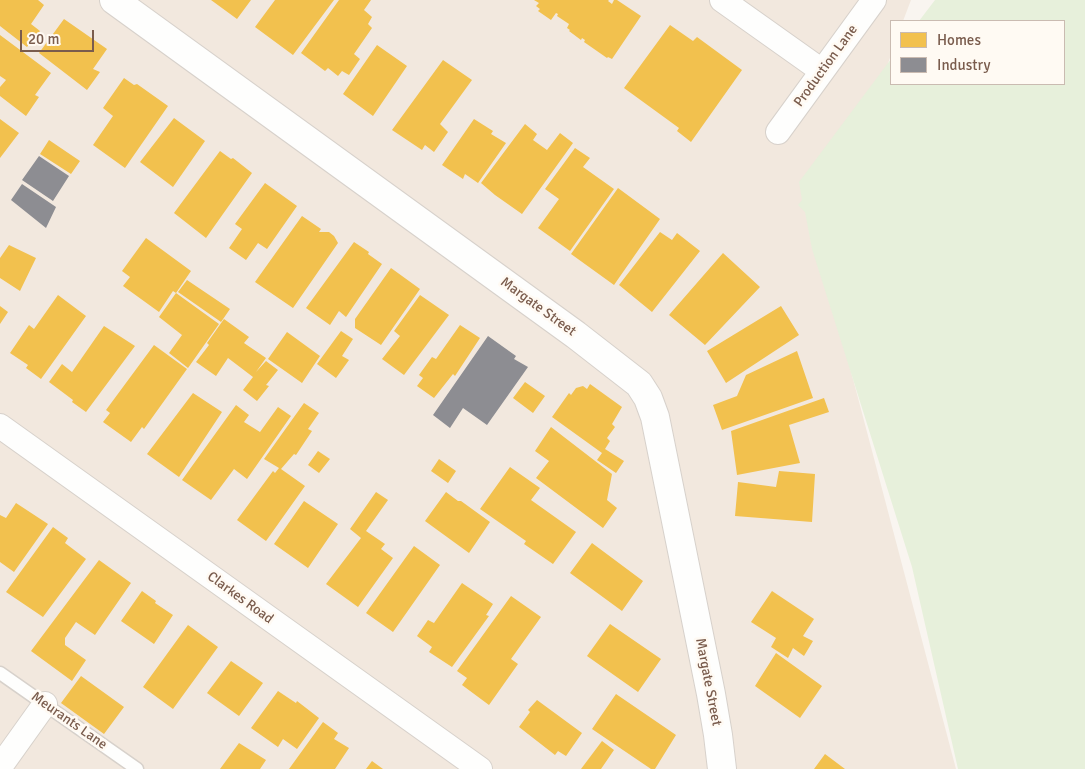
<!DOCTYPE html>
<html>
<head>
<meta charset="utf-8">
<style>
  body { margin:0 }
  #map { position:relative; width:1085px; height:769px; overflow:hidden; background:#f9f5f0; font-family:Signika,sans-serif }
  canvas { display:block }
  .legend { position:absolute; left:890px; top:20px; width:175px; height:65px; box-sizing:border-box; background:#fffaf3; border:1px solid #cabbb1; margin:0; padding:6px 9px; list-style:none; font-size:15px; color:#7a5c4d }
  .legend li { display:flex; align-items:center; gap:10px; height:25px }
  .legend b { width:25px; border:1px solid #cabbb1 }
  .scale { position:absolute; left:20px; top:30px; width:74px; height:22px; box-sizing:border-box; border:2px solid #7a5c4d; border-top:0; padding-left:6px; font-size:15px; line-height:18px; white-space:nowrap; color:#7a5c4d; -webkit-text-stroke:4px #fffaf3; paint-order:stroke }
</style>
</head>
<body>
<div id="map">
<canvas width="1085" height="769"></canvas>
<ul class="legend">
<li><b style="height:14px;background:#f2c14e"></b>Homes</li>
<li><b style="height:14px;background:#8d8d92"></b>Industry</li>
</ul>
<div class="scale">20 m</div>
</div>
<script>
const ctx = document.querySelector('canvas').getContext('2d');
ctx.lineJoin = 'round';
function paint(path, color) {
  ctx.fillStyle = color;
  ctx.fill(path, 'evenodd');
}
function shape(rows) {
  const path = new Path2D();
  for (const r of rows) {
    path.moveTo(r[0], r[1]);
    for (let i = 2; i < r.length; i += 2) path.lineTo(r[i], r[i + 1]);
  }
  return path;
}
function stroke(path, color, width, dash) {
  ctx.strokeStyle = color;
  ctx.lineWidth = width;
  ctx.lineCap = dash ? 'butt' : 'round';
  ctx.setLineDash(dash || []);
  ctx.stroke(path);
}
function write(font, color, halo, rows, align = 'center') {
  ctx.font = font + ' Signika,sans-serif';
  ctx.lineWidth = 5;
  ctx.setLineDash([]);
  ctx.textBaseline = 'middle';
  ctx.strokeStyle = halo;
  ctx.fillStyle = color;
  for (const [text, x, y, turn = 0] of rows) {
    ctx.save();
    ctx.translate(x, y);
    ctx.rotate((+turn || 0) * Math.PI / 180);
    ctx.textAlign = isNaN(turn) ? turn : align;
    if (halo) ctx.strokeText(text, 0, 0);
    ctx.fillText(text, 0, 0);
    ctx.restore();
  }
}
paint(shape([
  [0,0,911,0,903,21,891,21,891,55,820,254,956,769,0,769]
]), '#f2e8de');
paint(shape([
  [935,0,1085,0,1085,769,958,769,912,567,812,249,805,212,798,205,802,200,799,182,891,59,891,84,1064,84,1064,21,919,21]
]), '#e7f0db');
paint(shape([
  [0,0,38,0,44,5,31,24,40,31,27,47,0,26],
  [211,0,251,0,237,19],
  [275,0,334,0,293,55,255,27],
  [339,0,371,0,364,10,372,17,368,24,372,28,354,54,360,59,349,75,342,71,338,76,328,68,325,71,301,53],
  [534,0,609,0,608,1,612,4,614,0,617,0,641,16,612,59,608,57,607,58,584,42,585,40,582,38,581,40,569,31,570,30,567,28,569,24,557,16,558,14,556,13,551,20,538,11,540,9,536,6,539,3],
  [64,19,107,49,93,69,100,72,87,90,39,53],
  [670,25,693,41,697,37,742,70,691,142,677,131,679,128,624,88],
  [0,35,51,73,35,95,39,97,26,116,0,96,0,87,6,80,0,76],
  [377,45,407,66,373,116,343,94],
  [443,60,472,80,440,124,448,132,434,152,425,145,422,150,392,130],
  [124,78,134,85,137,84,168,106,125,168,93,145,113,116,103,108],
  [174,118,205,141,173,187,140,162],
  [0,119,19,133,0,158],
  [474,119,493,131,491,134,506,143,478,183,465,174,463,179,442,165],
  [525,124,537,134,533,140,547,150,560,133,573,143,522,214,495,195,481,183],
  [49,140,80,161,71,174,40,154],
  [575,148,590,158,583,167,614,189,570,251,538,228,559,199,545,189],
  [220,151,231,159,233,158,252,173,206,238,174,213],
  [265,183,297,206,267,249,258,243,246,260,229,248,242,229,235,224],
  [618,188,660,219,614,285,571,254],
  [302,216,321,229,319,232,329,232,334,236,338,243,293,308,255,282],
  [660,232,672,240,677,233,700,251,652,312,619,285],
  [146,238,191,271,176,293,173,291,159,312,123,286,130,277,122,271],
  [354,242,369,252,368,254,382,264,346,317,339,311,330,325,306,308],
  [9,245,36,258,20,291,0,278,0,258],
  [723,253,760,287,705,345,669,315],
  [391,268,420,289,381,345,355,328,355,319],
  [187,280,230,309,221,322,178,292],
  [176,293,219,324,188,368,169,353,182,335,159,317],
  [58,295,86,316,41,379,26,368,28,365,10,353,29,325,34,329],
  [420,295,449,315,404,375,382,359,400,336,394,331],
  [0,306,8,312,0,324],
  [781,306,799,335,726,383,707,351],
  [224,319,249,337,244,343,266,358,256,372,266,361,278,370,266,385,269,386,257,401,243,390,253,377,228,358,216,376,196,362,209,345,207,343],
  [460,325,480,338,455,376,453,374,434,398,417,386,423,378,419,375,432,357,436,359],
  [104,326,135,346,86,412,72,402,73,400,49,382,62,364,72,372],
  [341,331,353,339,342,356,349,360,336,378,317,364],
  [287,332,320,356,302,383,268,359],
  [154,345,187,369,144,429,142,427,131,442,103,422,110,413,106,410],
  [797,351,813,398,722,430,713,405,737,396,746,375],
  [525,382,545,396,533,413,513,398],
  [590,384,622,407,612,424,615,427,607,438,610,441,605,449,624,461,616,473,597,460,602,453,552,417,569,393,571,395,576,388,583,386,587,389],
  [193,393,222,412,179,477,147,454],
  [824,398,829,412,789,425,800,463,737,475,731,431],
  [304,403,319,413,308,429,312,431,296,455,294,454,281,469,305,486,266,541,237,520,273,471,275,473,279,468,264,459],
  [236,405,249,415,244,422,260,432,278,407,291,416,247,479,234,469,211,500,182,480],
  [551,427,612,474,607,500,617,508,603,528,536,478,549,461,535,451],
  [318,451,330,459,319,473,308,465],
  [439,459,456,471,448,483,431,471],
  [510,467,540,488,531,500,576,532,553,564,524,544,526,541,480,509],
  [779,471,815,474,812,522,735,516,738,482,776,487],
  [376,492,388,500,366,531,385,544,381,549,393,558,358,607,326,584,361,538,350,529],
  [446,492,458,501,461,501,490,522,469,553,425,521],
  [304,501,338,524,308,568,274,544],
  [16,503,48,524,14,572,0,562,0,515,6,518],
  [53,527,68,538,65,543,86,559,43,617,6,592],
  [592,543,643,581,622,611,570,573],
  [414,546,440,565,393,632,366,613],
  [99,560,131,583,95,635,76,622,65,638,65,645,86,660,72,681,31,651],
  [462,583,493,604,486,615,489,616,452,667,429,652,432,647,417,636,428,620,434,623],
  [142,591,156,601,155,603,173,615,154,644,121,621],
  [772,591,814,619,803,636,813,641,804,656,793,648,788,658,771,647,776,638,751,622],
  [511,596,541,617,511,659,518,664,489,705,462,685,467,678,457,671],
  [610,624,661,659,638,692,587,656],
  [188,625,218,647,173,709,143,687],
  [776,653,822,686,800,718,755,686],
  [231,661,263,683,239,716,207,693],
  [81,676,124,707,104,734,61,703],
  [278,691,296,703,297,701,319,718,297,749,283,739,278,747,251,728],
  [616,694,676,735,655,769,651,769,592,729],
  [537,700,582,733,566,756,558,751,555,755,519,727,530,712,528,710],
  [323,722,338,733,334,739,349,748,335,769,289,769],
  [602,741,614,750,601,769,581,769],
  [239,743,266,760,260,769,220,769],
  [825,754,845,769,814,769],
  [372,761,383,769,366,769]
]), '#f2c14e');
paint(shape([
  [39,156,69,176,53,201,22,180],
  [22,184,56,207,46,228,11,200],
  [488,336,516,356,514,359,528,367,487,425,463,408,450,428,433,415]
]), '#8d8d92');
const service = shape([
  [0,673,137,769]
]);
const minor = shape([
  [722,0,822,71],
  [778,132,874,0],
  [0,426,480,769],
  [0,767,45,704]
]);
const tertiary = shape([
  [114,0,576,335,639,384,648,398,655,417,711,694,718,735,722,769]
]);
stroke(service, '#d7d1cb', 15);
stroke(minor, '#d7d1cb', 26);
stroke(tertiary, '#d7d1cb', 30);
stroke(service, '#fefefd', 12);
stroke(minor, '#fefefd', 24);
stroke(tertiary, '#fefefd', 28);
write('14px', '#7a5c4d', '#fffaf3', [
  ["Production Lane",826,66,-54],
  ["Margate Street",538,307,36],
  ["Clarkes Road",240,598,36],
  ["Margate Street",708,682,79],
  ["Meurants Lane",69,721,35]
]);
</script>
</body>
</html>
